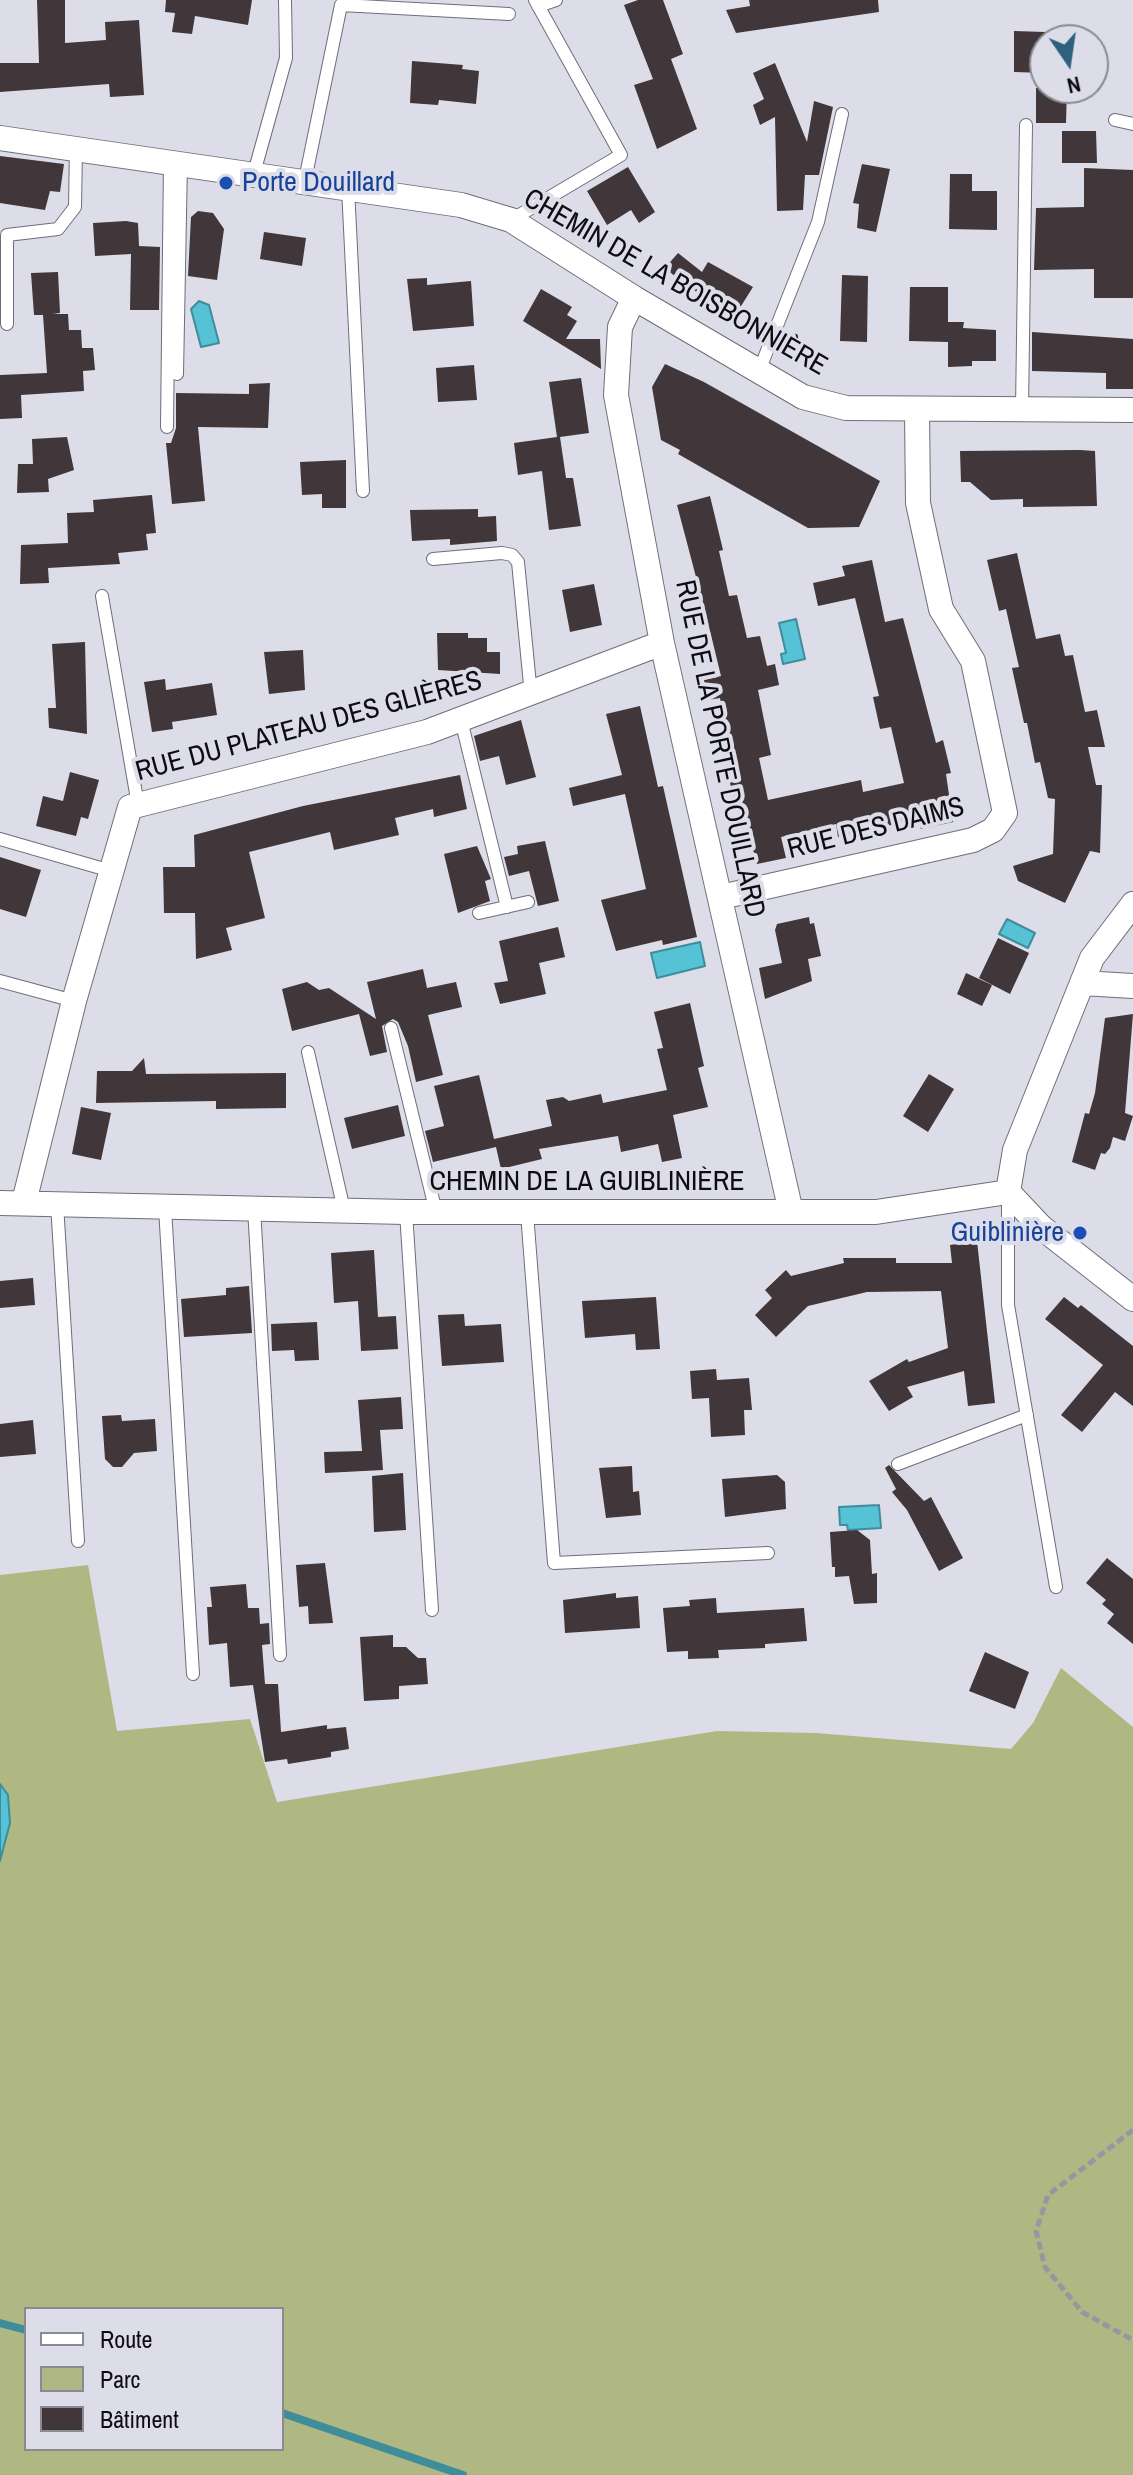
<!DOCTYPE html>
<html>
<head>
<meta charset="utf-8">
<style>
  body { margin:0 }
  #map { position:relative; width:1133px; height:2475px; overflow:hidden; background:#dddde9; font-family:"Archivo Narrow",sans-serif }
  canvas { display:block }
  .legend { position:absolute; left:24px; top:2307px; width:260px; height:144px; box-sizing:border-box; background:#dddde9; border:2px solid #8a8a93; margin:0; padding:10px 14px; list-style:none; font-size:24px; color:#0d0d11 }
  .legend li { display:flex; align-items:center; gap:16px; height:40px }
  .legend b { width:40px; border:2px solid #8a8a93 }
  .north { position:absolute; left:1029px; top:24px; width:80px; height:80px; box-sizing:border-box; background:#dddde9; border:2px solid #8a8a93; border-radius:50%; rotate:167deg; font-size:22px; font-weight:700; line-height:32px; text-align:center; color:#0d0d11 }
  .north::after { content:''; display:block; margin:auto; width:28px; height:36px; background:#2e617e; clip-path:polygon(50% 0,100% 100%,50% 72%,0 100%) }
</style>
</head>
<body>
<div id="map">
<canvas width="1133" height="2475"></canvas>
<ul class="legend">
<li><b style="height:10px;background:#fff"></b>Route</li>
<li><b style="height:22px;background:#afb882"></b>Parc</li>
<li><b style="height:22px;background:#413639"></b>Bâtiment</li>
</ul>
<div class="north">N</div>
</div>
<script>
const ctx = document.querySelector('canvas').getContext('2d');
ctx.lineJoin = 'round';
function paint(path, color) {
  ctx.fillStyle = color;
  ctx.fill(path, 'evenodd');
}
function shape(rows) {
  const path = new Path2D();
  for (const r of rows) {
    path.moveTo(r[0], r[1]);
    for (let i = 2; i < r.length; i += 2) path.lineTo(r[i], r[i + 1]);
  }
  return path;
}
function stroke(path, color, width, dash) {
  ctx.strokeStyle = color;
  ctx.lineWidth = width;
  ctx.lineCap = dash ? 'butt' : 'round';
  ctx.setLineDash(dash || []);
  ctx.stroke(path);
}
function write(font, color, halo, rows, align = 'center') {
  ctx.font = font + ' "Archivo Narrow",sans-serif';
  ctx.lineWidth = 8;
  ctx.setLineDash([]);
  ctx.textBaseline = 'middle';
  ctx.strokeStyle = halo;
  ctx.fillStyle = color;
  for (const [text, x, y, turn = 0] of rows) {
    ctx.save();
    ctx.translate(x, y);
    ctx.rotate((+turn || 0) * Math.PI / 180);
    ctx.textAlign = isNaN(turn) ? turn : align;
    if (halo) ctx.strokeText(text, 0, 0);
    ctx.fillText(text, 0, 0);
    ctx.restore();
  }
}
paint(shape([
  [88,1565,117,1731,250,1719,277,1802,717,1731,816,1733,1011,1749,1033,1723,1061,1668,1133,1727,1133,2475,0,2475,0,1575],
  [26,2309,282,2309,282,2449,26,2449]
]), '#afb882');
const water = shape([
  [199,301,209,305,219,343,201,347,191,309,199,301],
  [796,619,805,659,783,664,781,654,786,653,779,623,796,619],
  [1007,919,1035,933,1028,948,999,934,1007,919],
  [700,942,705,966,657,978,651,953,700,942],
  [879,1505,881,1528,848,1530,847,1525,840,1525,839,1507,879,1505],
  [0,1784,8,1795,10,1823,0,1861,0,1784]
]);
paint(water, '#55c2d5');
stroke(water, '#3f8c9a', 2);
stroke(shape([
  [0,2323,26,2330],
  [282,2413,463,2475]
]), '#3f8c9a', 8);
paint(shape([
  [37,0,65,0,65,43,106,40,105,22,139,20,144,95,110,97,109,84,0,92,0,63,39,63],
  [166,0,252,0,248,25,195,16,192,34,172,32,175,13,165,12],
  [638,0,663,0,683,54,671,59,697,129,657,149,634,85,653,79,624,5],
  [749,0,878,0,879,12,736,33,726,10,750,6],
  [1014,31,1045,32,1045,73,1014,72],
  [412,61,463,65,462,69,479,71,476,104,439,100,438,105,410,103],
  [775,63,807,142,814,101,833,107,819,175,805,175,803,210,777,211,775,117,760,125,753,105,764,99,753,73],
  [1036,88,1067,88,1066,123,1036,123],
  [1062,131,1096,131,1097,163,1062,163],
  [0,156,64,164,60,192,50,191,45,210,0,203],
  [862,164,890,169,876,232,857,228,859,204,853,203],
  [628,167,655,212,639,223,631,210,607,225,587,191],
  [1084,168,1133,170,1133,298,1094,298,1094,269,1034,270,1036,208,1084,207],
  [950,174,972,174,972,191,997,191,997,230,949,229],
  [198,211,213,213,224,229,217,280,188,276,191,217],
  [126,221,138,223,139,246,160,247,159,310,130,310,131,254,95,256,93,223],
  [264,232,306,238,302,266,260,259],
  [678,253,702,272,708,262,753,287,736,314,688,287,665,268],
  [58,272,60,313,53,314,68,314,69,330,81,330,82,348,93,348,95,370,83,371,84,391,21,395,22,418,0,419,0,375,47,373,43,315,34,315,31,273],
  [842,275,868,276,867,342,840,341],
  [427,278,427,285,471,281,474,326,413,331,407,279],
  [910,287,948,287,948,322,964,322,963,328,996,330,996,361,972,361,972,366,948,367,948,342,909,341],
  [541,289,572,307,567,315,577,321,566,339,600,339,601,369,523,321],
  [1032,332,1133,339,1133,389,1106,389,1106,373,1032,371],
  [665,364,704,382,880,481,859,527,808,528,678,454,680,450,661,440,652,387],
  [474,365,477,400,438,402,436,368],
  [581,378,589,433,560,437,566,478,573,478,581,526,549,530,542,471,518,475,514,443,557,437,549,382],
  [270,383,268,428,198,427,205,501,172,504,166,443,171,443,176,428,176,393,249,394,249,384],
  [67,437,74,470,48,479,49,492,17,493,18,464,33,464,32,439],
  [1080,450,1095,451,1097,506,1023,507,1023,499,991,500,970,482,961,482,960,451],
  [346,460,346,508,322,508,322,494,302,495,300,462],
  [152,495,156,533,146,534,148,550,118,553,120,564,48,568,49,583,20,584,21,545,68,543,67,513,94,512,93,500],
  [710,496,723,550,719,551,729,596,737,595,747,638,760,636,767,666,775,664,779,685,758,690,771,755,759,758,768,800,861,780,863,792,904,783,891,727,880,729,873,697,879,696,855,598,818,606,813,583,845,576,842,566,872,560,885,622,903,618,936,743,943,740,951,773,946,774,953,822,921,829,918,819,838,837,836,824,781,837,786,858,757,864,738,796,733,797,726,764,733,763,720,698,708,700,704,680,721,676,702,598,692,600,687,578,696,577,677,505],
  [478,509,478,517,496,516,497,541,450,545,450,539,412,541,410,510],
  [1017,553,1036,639,1060,634,1065,656,1073,655,1085,712,1097,710,1105,747,1088,747,1096,785,1102,785,1100,853,1090,851,1065,903,1018,881,1013,866,1053,854,1055,799,1048,798,1040,762,1035,763,1027,723,1024,723,1012,668,1019,667,1006,609,999,611,987,560],
  [594,584,602,625,570,632,562,590],
  [437,633,468,633,468,638,487,638,487,652,500,652,500,674,438,670],
  [85,642,87,734,49,728,48,708,56,708,52,644],
  [303,650,305,690,269,694,264,652],
  [165,679,166,690,212,683,217,715,172,722,173,729,152,732,144,682],
  [640,706,658,787,663,786,697,937,663,945,662,940,616,951,601,900,646,889,625,794,573,806,569,788,622,775,606,714],
  [521,720,536,777,506,785,499,756,480,761,474,736],
  [70,772,99,780,88,819,81,817,76,836,36,826,43,796,63,801],
  [460,775,467,809,434,817,433,809,395,818,399,835,334,850,330,832,249,852,265,918,226,928,232,950,196,959,195,913,164,913,163,867,195,867,194,835,303,806],
  [545,841,559,901,538,906,529,871,509,876,504,857,518,854,517,846],
  [477,846,491,879,485,881,490,901,458,913,444,854],
  [0,857,41,870,26,917,0,909],
  [809,917,810,924,814,923,821,956,808,959,812,981,765,999,759,968,782,963,775,930,777,924],
  [558,927,565,957,539,963,546,994,500,1004,494,983,508,981,499,941],
  [998,938,1029,953,1010,994,979,978],
  [423,969,427,988,456,982,462,1007,428,1015,443,1075,416,1082,408,1046,398,1022,393,1019,382,1026,387,1052,370,1056,359,1014,292,1031,282,989,307,982,319,990,329,988,376,1019,367,982],
  [966,973,992,985,982,1006,957,994],
  [690,1003,704,1066,698,1068,708,1107,673,1115,682,1158,662,1162,658,1144,621,1152,618,1136,539,1149,542,1159,501,1169,496,1147,433,1162,425,1131,444,1126,434,1086,479,1075,494,1139,552,1126,546,1100,563,1097,569,1101,601,1094,603,1103,667,1090,657,1049,663,1048,654,1012],
  [1133,1014,1125,1113,1133,1116,1125,1141,1113,1137,1110,1148,1105,1154,1101,1153,1095,1170,1072,1162,1085,1113,1089,1114,1095,1093,1105,1018],
  [144,1058,146,1074,286,1073,286,1108,216,1109,216,1101,96,1103,97,1071,132,1071],
  [929,1074,954,1089,928,1132,903,1116],
  [398,1105,405,1136,352,1149,344,1118],
  [81,1107,111,1113,101,1160,72,1154],
  [977,1241,995,1403,968,1406,964,1371,907,1387,913,1397,889,1411,869,1381,907,1359,909,1362,948,1348,941,1291,867,1292,808,1306,776,1337,755,1315,772,1298,765,1290,786,1270,791,1276,844,1263,843,1258,896,1258,896,1263,952,1263,950,1245],
  [374,1250,378,1317,396,1316,398,1349,361,1351,358,1301,334,1303,331,1253],
  [33,1278,35,1305,0,1308,0,1281],
  [249,1286,252,1333,184,1337,181,1299,226,1295,226,1288],
  [656,1297,660,1349,636,1350,635,1334,585,1338,582,1301],
  [1064,1297,1078,1308,1081,1305,1133,1346,1133,1406,1115,1392,1082,1432,1061,1415,1103,1365,1045,1319],
  [464,1314,465,1326,501,1324,504,1362,442,1366,438,1315],
  [317,1322,319,1360,295,1361,294,1350,272,1351,271,1324],
  [716,1369,717,1380,749,1378,752,1410,744,1410,745,1435,711,1437,709,1398,692,1399,690,1371],
  [401,1397,403,1429,380,1430,383,1470,325,1473,324,1452,362,1451,358,1400],
  [121,1415,122,1421,155,1419,157,1451,134,1453,122,1467,113,1467,105,1459,102,1416],
  [33,1420,36,1454,0,1457,0,1424],
  [889,1465,924,1501,931,1497,963,1558,939,1571,907,1510,892,1492,896,1489,885,1468],
  [632,1466,633,1492,639,1491,641,1515,606,1518,599,1468],
  [403,1473,406,1530,374,1532,372,1476],
  [777,1475,785,1482,786,1509,725,1517,722,1479],
  [857,1530,870,1540,872,1574,877,1573,877,1603,854,1604,849,1576,835,1577,835,1567,832,1567,830,1532],
  [1107,1558,1133,1579,1133,1644,1107,1623,1114,1614,1102,1604,1106,1600,1086,1583],
  [325,1563,333,1623,309,1624,308,1606,299,1607,296,1565],
  [246,1584,248,1608,259,1608,260,1624,269,1623,270,1644,262,1645,265,1684,278,1684,281,1732,327,1725,327,1729,346,1727,349,1749,331,1752,331,1757,288,1764,287,1759,265,1762,253,1685,230,1687,227,1643,209,1645,207,1607,212,1607,210,1587],
  [616,1593,616,1598,638,1596,640,1628,565,1633,563,1600],
  [716,1598,717,1613,804,1608,807,1641,765,1644,765,1648,718,1650,719,1658,688,1659,688,1651,667,1652,663,1608,690,1606,689,1600],
  [393,1635,393,1647,406,1647,418,1658,426,1658,428,1684,399,1686,399,1699,364,1701,360,1637],
  [985,1652,1029,1672,1015,1709,969,1691]
]), '#413639');
const service = shape([
  [538,6,556,0],
  [1115,120,1133,124],
  [254,173,286,58,285,0],
  [305,180,341,5,509,14],
  [348,188,363,491],
  [511,220,621,155,535,0],
  [7,324,7,235,58,229,75,207,76,147],
  [759,371,818,222,842,114],
  [177,374,181,163],
  [1022,409,1026,125],
  [167,427,170,161],
  [433,559,502,553,512,555,518,562,531,695],
  [102,596,138,805],
  [461,720,507,907],
  [0,839,111,871],
  [479,913,528,902],
  [0,981,74,1001],
  [391,1028,436,1212],
  [308,1052,344,1210],
  [1008,1192,1008,1305,1056,1587],
  [57,1204,78,1541],
  [165,1208,193,1674],
  [254,1208,280,1655],
  [406,1212,432,1610],
  [527,1213,554,1563,768,1553],
  [898,1464,1027,1415]
]);
const minor = shape([
  [0,138,461,205,511,220,634,298,803,397,846,408,1133,410],
  [634,298,620,327,616,395,662,643,791,1212],
  [721,897,973,840,993,830,1005,813,973,661,941,609,918,503,917,411],
  [1082,983,1133,986],
  [1008,1192,1015,1150,1092,958,1133,904],
  [24,1202,74,1001,130,807,427,732,662,643],
  [0,1203,406,1212,876,1212,1008,1192,1041,1227,1133,1299]
]);
stroke(service, '#6e6e79', 14);
stroke(minor, '#6e6e79', 26);
stroke(shape([
  [1133,2130,1048,2195,1036,2231,1045,2267,1082,2312,1133,2340]
]), '#9797a1', 5, [8, 4]);
stroke(service, '#fff', 12);
stroke(minor, '#fff', 24);
for (const [x, y, r, color] of [
  [226,183,8,"#1a4fb4"],
  [1080,1233,8,"#1a4fb4"]
]) {
  const dot = new Path2D();
  dot.arc(x, y, r, 0, 2 * Math.PI);
  ctx.fillStyle = color;
  ctx.fill(dot);
  stroke(dot, '#dddde9', 3);
}
write('28px', '#164399', '#dddde9', [
  ["Porte Douillard",242,183],
  ["Guiblinière",1064,1233,"right"]
], 'left');
write('28px', '#0d0d11', '#dddde9', [
  ["CHEMIN DE LA BOISBONNIÈRE",675,283,30],
  ["RUE DU PLATEAU DES GLIÈRES",309,727,-15],
  ["RUE DE LA PORTE DOUILLARD",719,749,78],
  ["RUE DES DAIMS",876,829,-14],
  ["CHEMIN DE LA GUIBLINIÈRE",587,1182]
]);
</script>
</body>
</html>
